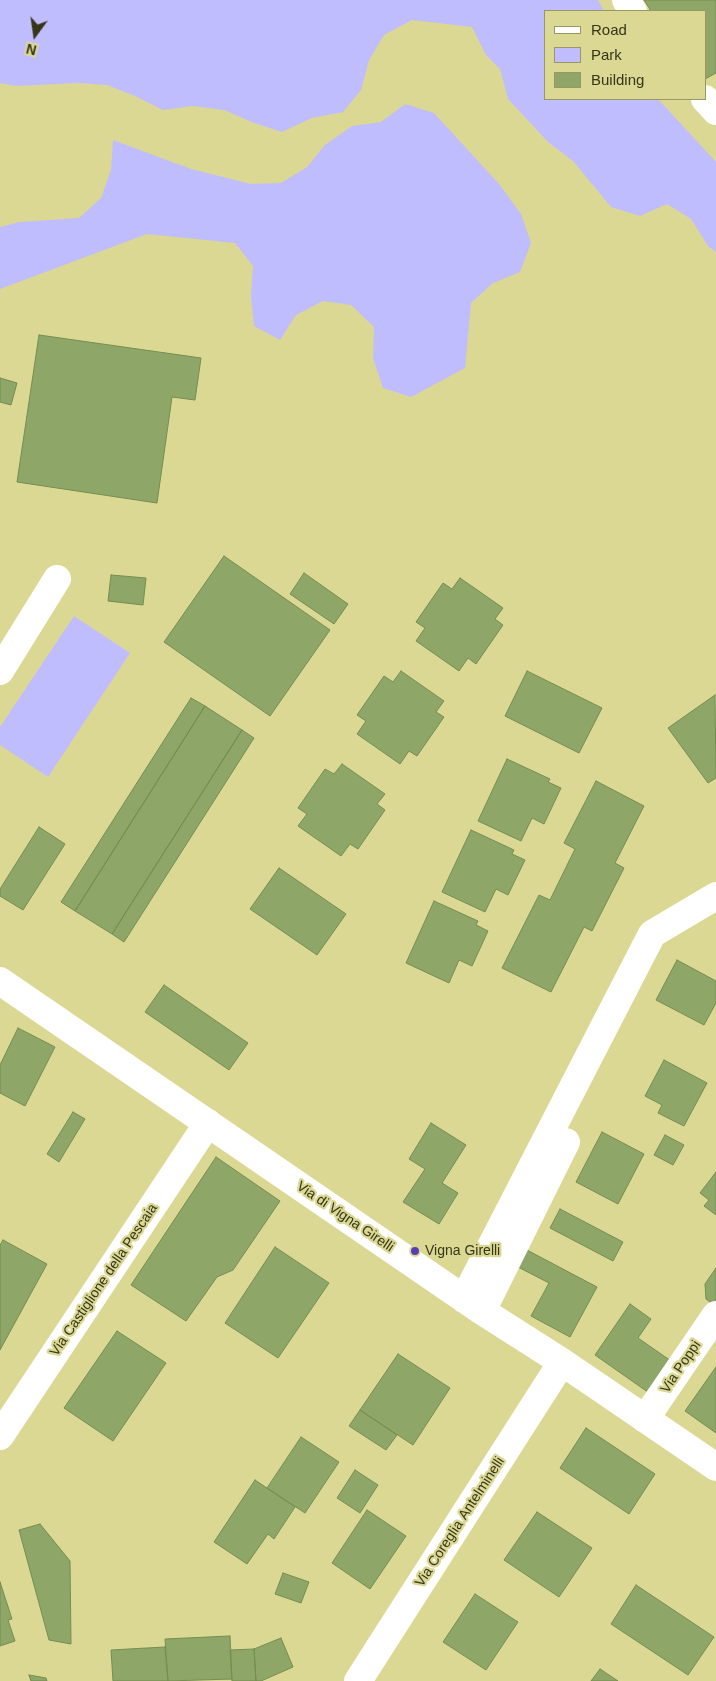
<!DOCTYPE html>
<html>
<head>
<meta charset="utf-8">
<style>
  body { margin:0 }
  #map { position:relative; width:716px; height:1681px; overflow:hidden; background:#dad892; font-family:Arial,sans-serif }
  canvas { display:block }
  .legend { position:absolute; left:544px; top:10px; width:162px; height:90px; box-sizing:border-box; background:#dad892; border:1px solid #999762; margin:0; padding:6px 9px; list-style:none; font-size:15px; color:#373619 }
  .legend li { display:flex; align-items:center; gap:10px; height:25px }
  .legend b { width:25px; border:1px solid #999762 }
  .north { position:absolute; left:10px; top:10px; width:50px; height:50px; -webkit-text-stroke:4px #dad892; paint-order:stroke; rotate:194deg; font-size:14px; font-weight:700; line-height:20px; text-align:center; color:#373619 }
  .north::after { content:''; display:block; margin:auto; width:18px; height:22px; background:#373619; clip-path:polygon(50% 0,100% 100%,50% 72%,0 100%) }
</style>
</head>
<body>
<div id="map">
<canvas width="716" height="1681"></canvas>
<ul class="legend">
<li><b style="height:6px;background:#fff"></b>Road</li>
<li><b style="height:14px;background:#c0bdff"></b>Park</li>
<li><b style="height:14px;background:#8ea769"></b>Building</li>
</ul>
<div class="north">N</div>
</div>
<script>
const ctx = document.querySelector('canvas').getContext('2d');
ctx.lineJoin = 'round';
function paint(path, color) {
  ctx.fillStyle = color;
  ctx.fill(path, 'evenodd');
}
function shape(rows) {
  const path = new Path2D();
  for (const r of rows) {
    path.moveTo(r[0], r[1]);
    for (let i = 2; i < r.length; i += 2) path.lineTo(r[i], r[i + 1]);
  }
  return path;
}
function stroke(path, color, width, dash) {
  ctx.strokeStyle = color;
  ctx.lineWidth = width;
  ctx.lineCap = dash ? 'butt' : 'round';
  ctx.setLineDash(dash || []);
  ctx.stroke(path);
}
function write(font, color, halo, rows, align = 'center') {
  ctx.font = font + ' Arial,sans-serif';
  ctx.lineWidth = 4.5;
  ctx.setLineDash([]);
  ctx.textBaseline = 'middle';
  ctx.strokeStyle = halo;
  ctx.fillStyle = color;
  for (const [text, x, y, turn = 0] of rows) {
    ctx.save();
    ctx.translate(x, y);
    ctx.rotate((+turn || 0) * Math.PI / 180);
    ctx.textAlign = isNaN(turn) ? turn : align;
    if (halo) ctx.strokeText(text, 0, 0);
    ctx.fillText(text, 0, 0);
    ctx.restore();
  }
}
paint(shape([
  [0,0,598,0,604,11,545,11,545,99,658,99,716,162,716,252,708,246,691,219,667,204,640,216,611,207,573,161,548,142,508,99,500,69,486,55,472,27,412,20,384,35,369,60,361,90,343,112,312,118,282,132,254,123,224,110,193,106,163,110,135,96,107,85,78,83,16,86,0,83],
  [405,104,434,113,499,184,521,214,531,243,520,272,493,283,471,303,465,368,411,397,383,388,373,358,374,327,351,305,323,301,296,315,280,340,254,326,251,296,253,266,235,243,147,234,0,289,0,227,19,222,79,218,101,198,111,170,113,140,191,169,251,184,281,183,307,167,325,145,352,126,381,122],
  [74,616,130,653,48,777,0,745,0,727]
]), '#c0bdff');
const building = shape([
  [644,0,716,0,716,73,705,79,705,11,651,11,644,0],
  [39,335,201,358,195,400,172,397,157,503,17,482,39,335],
  [0,378,17,383,11,405,0,402,0,378],
  [224,556,330,630,270,716,164,642,224,556],
  [304,573,348,604,334,624,290,594,304,573],
  [111,575,146,578,143,605,108,601,111,575],
  [460,578,503,608,495,619,503,625,476,664,468,658,459,671,416,641,425,628,416,622,443,583,452,589,460,578],
  [401,671,444,701,436,712,444,717,417,756,409,751,400,764,357,734,366,721,357,715,384,676,393,682,401,671],
  [527,671,602,708,579,753,505,716,527,671],
  [715,695,716,778,708,783,668,728,715,695],
  [191,698,205,706,75,911,61,902,191,698],
  [205,706,242,730,112,934,75,911,205,706],
  [242,730,254,738,124,942,112,934,242,730],
  [507,759,550,779,548,782,561,788,544,824,532,818,521,841,478,821,507,759],
  [342,764,385,794,377,804,385,810,358,849,350,844,341,856,298,826,307,814,298,808,325,769,334,774,342,764],
  [596,781,644,806,615,863,624,868,592,931,584,927,551,992,502,968,539,895,550,900,575,849,564,843,596,781],
  [39,827,65,844,23,910,0,896,0,889,39,827],
  [471,830,514,850,512,854,525,860,508,895,496,889,485,912,442,892,471,830],
  [279,868,346,914,317,955,250,909,279,868],
  [434,901,478,921,476,925,488,931,472,966,459,960,449,983,406,963,434,901],
  [677,960,716,981,716,1003,704,1025,656,1000,677,960],
  [164,985,248,1043,229,1070,145,1012,164,985],
  [18,1028,55,1047,25,1106,0,1093,0,1065,18,1028],
  [664,1060,707,1083,684,1126,658,1113,662,1105,645,1096,664,1060],
  [73,1112,85,1119,59,1162,47,1154,73,1112],
  [431,1123,466,1145,442,1183,458,1193,439,1224,403,1202,425,1169,409,1159,431,1123],
  [602,1132,644,1154,618,1204,576,1182,602,1132],
  [665,1135,684,1145,673,1165,654,1155,665,1135],
  [216,1157,280,1201,233,1270,217,1277,186,1321,131,1285,216,1157],
  [716,1172,716,1215,704,1206,709,1200,700,1193,716,1172],
  [560,1209,623,1242,613,1261,550,1228,560,1209],
  [3,1240,47,1264,0,1350,0,1245,3,1240],
  [275,1247,329,1283,278,1358,225,1323,275,1247],
  [525,1249,597,1287,570,1337,531,1316,549,1283,516,1266,525,1249],
  [716,1268,716,1304,715,1306,706,1299,705,1284,716,1268],
  [630,1304,651,1319,638,1338,674,1363,652,1395,595,1355,630,1304],
  [117,1331,166,1363,113,1441,64,1408,117,1331],
  [398,1354,450,1388,413,1445,360,1410,398,1354],
  [716,1367,716,1433,685,1411,716,1367],
  [360,1410,397,1435,386,1450,349,1426,360,1410],
  [586,1428,655,1474,629,1514,560,1468,586,1428],
  [301,1437,339,1462,305,1513,267,1488,301,1437],
  [355,1470,378,1485,360,1513,337,1498,355,1470],
  [255,1480,295,1507,274,1539,268,1534,247,1564,214,1542,255,1480],
  [367,1510,406,1536,370,1589,332,1563,367,1510],
  [537,1512,592,1548,559,1597,504,1560,537,1512],
  [40,1524,70,1561,71,1644,49,1640,19,1530,40,1524],
  [283,1573,309,1582,301,1603,275,1594,283,1573],
  [0,1582,12,1619,8,1620,15,1641,0,1646,0,1582],
  [636,1585,714,1637,688,1675,611,1624,636,1585],
  [475,1594,518,1622,486,1670,443,1642,475,1594],
  [230,1636,232,1679,168,1681,165,1639,230,1636],
  [281,1638,293,1667,261,1681,256,1681,254,1649,281,1638],
  [165,1647,168,1681,113,1681,111,1650,165,1647],
  [254,1649,256,1681,232,1681,230,1650,254,1649],
  [600,1669,618,1681,591,1681,600,1669],
  [29,1675,46,1678,47,1681,31,1681,29,1675]
]);
paint(building, '#8ea769');
stroke(building, '#758d50', 1);
stroke(shape([
  [626,0,633,11],
  [705,99,716,111],
  [0,671,57,579],
  [0,981,482,1311,562,1362,716,1467],
  [464,1299,652,934,716,896],
  [482,1311,566,1142],
  [645,1419,716,1315],
  [0,1436,208,1123],
  [358,1681,562,1362]
]), '#fff', 28);
for (const [x, y, r, color] of [
  [415,1251,5,"#573eb6"]
]) {
  const dot = new Path2D();
  dot.arc(x, y, r, 0, 2 * Math.PI);
  ctx.fillStyle = color;
  ctx.fill(dot);
  stroke(dot, '#dad892', 2);
}
write('14px', '#373619', '#dad892', [
  ["Via di Vigna Girelli",345,1217,34],
  ["Via Castiglione della Pescaia",104,1280,-56],
  ["Via Poppi",681,1367,-56],
  ["Via Coreglia Antelminelli",460,1522,-57]
]);
write('14px', '#373619', '#dad892', [
  ["Vigna Girelli",425,1251]
], 'left');
</script>
</body>
</html>
